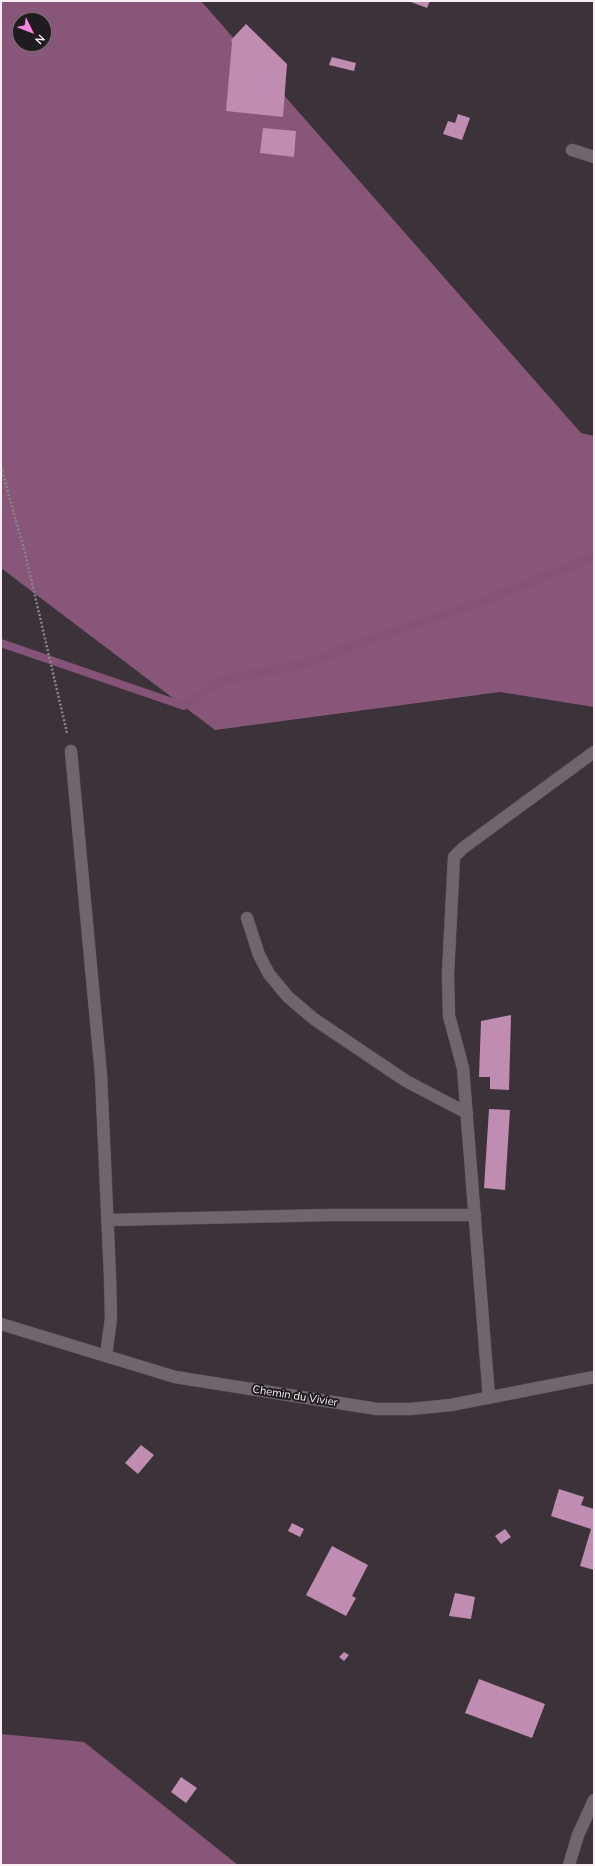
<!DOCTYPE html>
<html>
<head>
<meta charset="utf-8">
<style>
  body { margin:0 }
  #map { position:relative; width:595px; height:1866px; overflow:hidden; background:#3c3239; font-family:Mulish,sans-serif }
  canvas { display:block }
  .frame { position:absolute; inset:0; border:2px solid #f7eff4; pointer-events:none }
  .north { position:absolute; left:12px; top:12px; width:40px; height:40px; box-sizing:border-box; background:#201b1f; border:1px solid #767074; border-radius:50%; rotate:133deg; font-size:11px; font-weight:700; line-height:16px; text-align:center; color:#f7eff4 }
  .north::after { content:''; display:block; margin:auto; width:14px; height:18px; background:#fe85df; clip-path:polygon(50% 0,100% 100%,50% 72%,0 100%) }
</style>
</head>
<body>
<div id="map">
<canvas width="595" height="1866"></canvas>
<div class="frame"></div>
<div class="north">N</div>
</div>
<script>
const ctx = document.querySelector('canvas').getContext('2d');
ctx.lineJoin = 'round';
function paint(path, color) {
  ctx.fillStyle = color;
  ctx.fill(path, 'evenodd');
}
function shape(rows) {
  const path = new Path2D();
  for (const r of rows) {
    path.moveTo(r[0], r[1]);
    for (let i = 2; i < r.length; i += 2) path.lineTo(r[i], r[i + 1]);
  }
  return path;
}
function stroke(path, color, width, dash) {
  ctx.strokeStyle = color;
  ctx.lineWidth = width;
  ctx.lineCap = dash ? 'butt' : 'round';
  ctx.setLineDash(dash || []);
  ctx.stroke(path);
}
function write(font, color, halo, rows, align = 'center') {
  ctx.font = font + ' Mulish,sans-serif';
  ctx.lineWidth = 4;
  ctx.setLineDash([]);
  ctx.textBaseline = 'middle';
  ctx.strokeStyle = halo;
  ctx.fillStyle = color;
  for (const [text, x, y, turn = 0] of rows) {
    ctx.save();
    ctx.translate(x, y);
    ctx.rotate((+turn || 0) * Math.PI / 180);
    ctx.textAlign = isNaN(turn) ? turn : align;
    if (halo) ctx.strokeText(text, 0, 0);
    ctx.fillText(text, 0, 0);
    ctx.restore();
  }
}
paint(shape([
  [1,1,201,1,581,433,594,436,594,707,500,692,215,730,1,568],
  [20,20,44,20,44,44,20,44],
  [1,1734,84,1742,238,1865,1,1865]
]), '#875679');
stroke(shape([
  [1,643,184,706,220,681,302,664,497,596,594,556]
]), '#855377', 8);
paint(shape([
  [408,1,430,1,427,8],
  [246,24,287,64,283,117,226,111,232,42,231,40],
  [332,57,356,63,354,71,329,65],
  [458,114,470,118,462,140,443,134,448,121,455,123],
  [263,128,296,131,294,157,260,153],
  [511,1015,509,1090,490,1089,490,1077,479,1077,481,1021],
  [489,1109,510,1110,505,1190,484,1188],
  [141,1445,154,1455,138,1474,125,1463],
  [559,1489,584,1497,581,1505,594,1509,594,1570,580,1566,591,1529,551,1516],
  [292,1523,304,1529,300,1537,288,1531],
  [505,1529,511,1537,501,1544,495,1536],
  [332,1546,368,1565,352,1596,356,1598,346,1616,306,1595],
  [455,1593,475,1597,471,1619,449,1616],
  [344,1652,349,1655,344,1661,339,1657],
  [479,1679,545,1704,532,1738,465,1713],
  [181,1777,197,1788,186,1803,171,1792]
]), '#c18cb1');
const service = shape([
  [572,150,594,157],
  [71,751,101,1075,110,1277,111,1318,106,1356],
  [247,918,259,955,269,974,288,997,314,1019,406,1081,467,1113],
  [108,1220,331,1215,475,1215],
  [489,1398,463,1068,449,1016,448,974,454,857,463,848,594,752],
  [569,1865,578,1835,594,1800]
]);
const minor = shape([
  [1,1324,175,1377,377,1409,411,1409,451,1405,594,1377]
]);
stroke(service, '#5a5157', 13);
stroke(minor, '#5a5157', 13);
stroke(shape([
  [1,467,25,553,67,733]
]), '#8d848a', 2.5, [2, 2]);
stroke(service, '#71656d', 12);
stroke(minor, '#71656d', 12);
write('11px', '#f7eff4', '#201b1f', [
  ["Chemin du Vivier",295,1396,9]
]);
</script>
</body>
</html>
